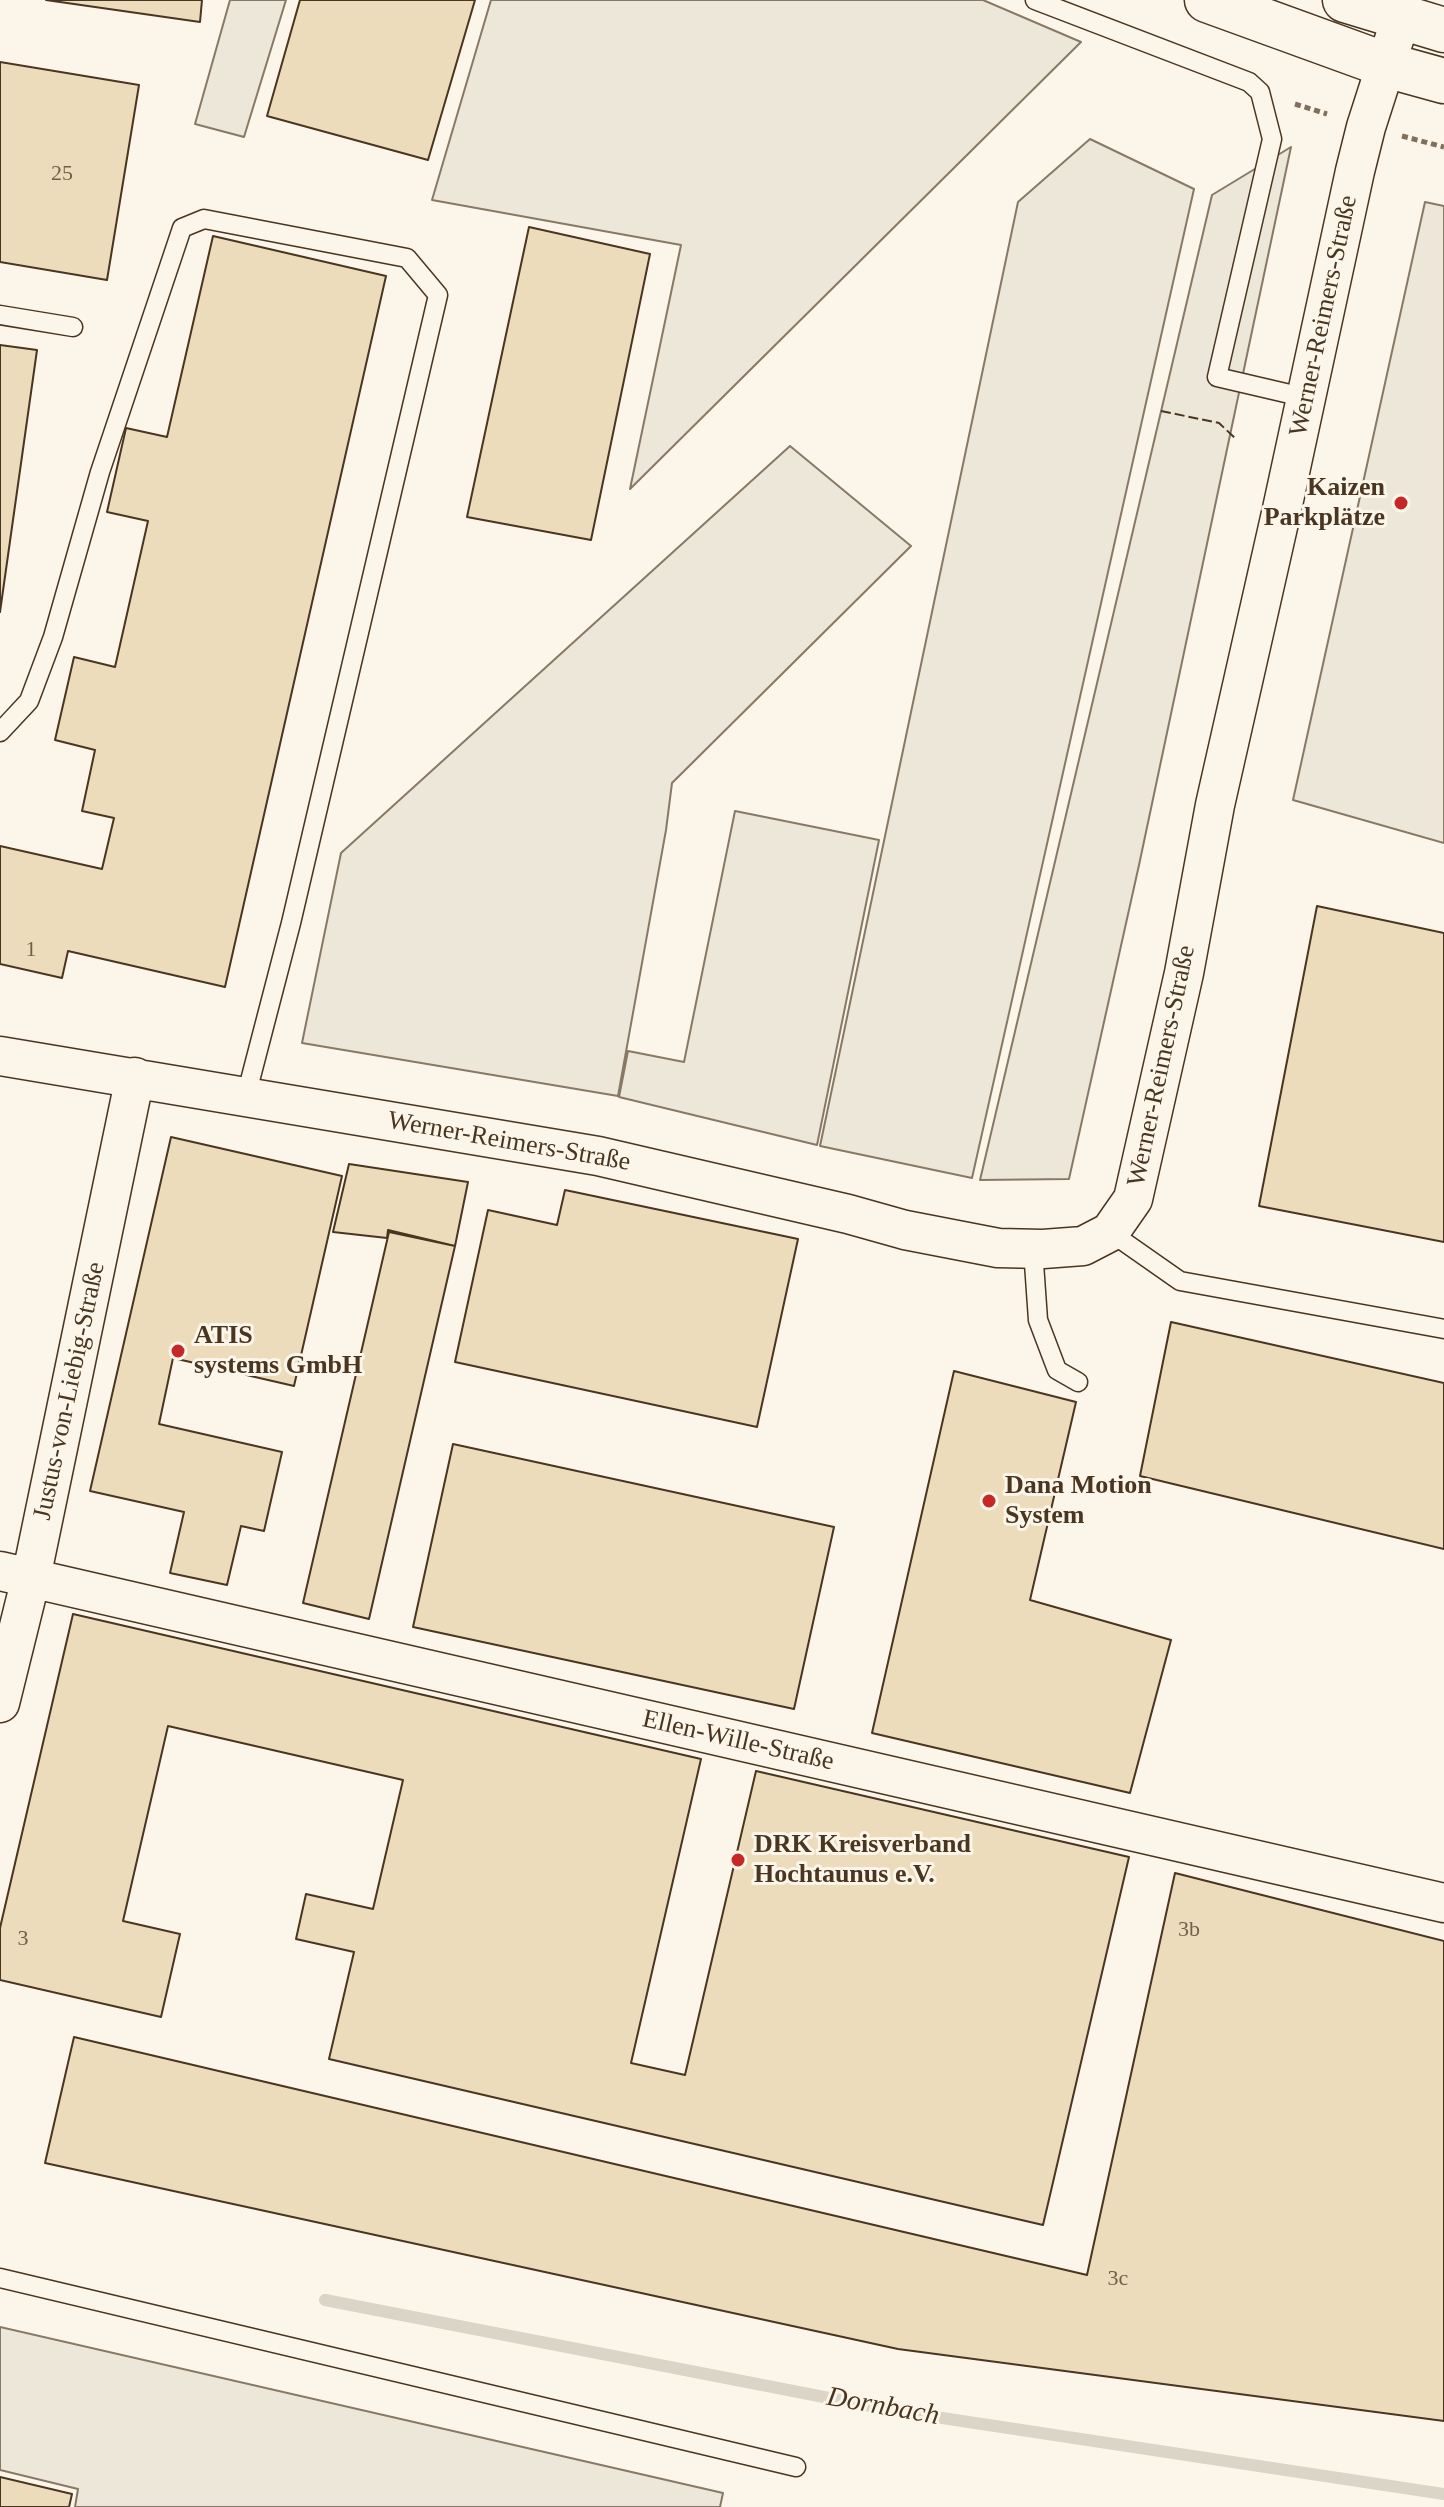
<!DOCTYPE html>
<html>
<head>
<meta charset="utf-8">
<style>
  body { margin:0 }
  canvas { display:block; background:#fbf6e9 }
</style>
</head>
<body>
<canvas width="1444" height="2507"></canvas>
<script>
const ctx = document.querySelector('canvas').getContext('2d');
ctx.lineJoin = 'round';
function paint(path, color) {
  ctx.fillStyle = color;
  ctx.fill(path, 'evenodd');
}
function shape(rows) {
  const path = new Path2D();
  for (const r of rows) {
    path.moveTo(r[0], r[1]);
    for (let i = 2; i < r.length; i += 2) path.lineTo(r[i], r[i + 1]);
  }
  return path;
}
function stroke(path, color, width, dash) {
  ctx.strokeStyle = color;
  ctx.lineWidth = width;
  ctx.lineCap = dash ? 'butt' : 'round';
  ctx.setLineDash(dash || []);
  ctx.stroke(path);
}
function write(font, color, halo, rows, align = 'center') {
  ctx.font = font + ' Georgia,serif';
  ctx.lineWidth = 6;
  ctx.setLineDash([]);
  ctx.textBaseline = 'middle';
  ctx.strokeStyle = halo;
  ctx.fillStyle = color;
  for (const [text, x, y, turn = 0] of rows) {
    ctx.save();
    ctx.translate(x, y);
    ctx.rotate((+turn || 0) * Math.PI / 180);
    ctx.textAlign = isNaN(turn) ? turn : align;
    if (halo) ctx.strokeText(text, 0, 0);
    ctx.fillText(text, 0, 0);
    ctx.restore();
  }
}
const parking = shape([
  [230,0,286,0,244,137,195,124,230,0],
  [491,0,983,0,1081,42,630,489,681,245,432,200,491,0],
  [1090,139,1194,189,972,1178,820,1146,1018,202,1090,139],
  [1291,147,1139,865,1069,1179,980,1180,1212,195,1291,147],
  [1425,202,1444,206,1444,843,1293,800,1425,202],
  [790,446,911,546,672,783,666,830,618,1096,302,1043,341,853,790,446],
  [735,811,879,840,817,1145,619,1097,628,1051,684,1062,735,811],
  [0,2327,723,2493,720,2507,75,2507,78,2489,0,2470,0,2327]
]);
paint(parking, '#ede7d9');
stroke(parking, '#887966', 2);
stroke(shape([
  [325,2300,896,2411,1444,2494]
]), '#dcd4c6', 12);
const building = shape([
  [46,0,202,0,200,22,46,0],
  [300,0,475,0,428,160,267,116,300,0],
  [0,62,139,85,107,280,0,262,0,62],
  [529,227,650,254,591,540,467,517,529,227],
  [213,236,386,276,225,987,68,951,62,978,0,964,0,846,102,869,114,818,82,811,95,750,55,740,74,657,115,667,148,521,107,512,126,428,167,437,213,236],
  [0,345,37,350,0,612,0,345],
  [1317,906,1444,933,1444,1242,1259,1206,1317,906],
  [171,1137,342,1176,294,1386,173,1358,159,1424,282,1452,264,1531,241,1526,227,1585,170,1573,184,1512,90,1491,171,1137],
  [349,1164,468,1182,455,1246,388,1230,387,1238,333,1232,349,1164],
  [565,1190,798,1239,757,1427,455,1362,488,1210,557,1225,565,1190],
  [389,1232,455,1246,369,1619,303,1603,389,1232],
  [1171,1322,1444,1383,1444,1549,1140,1476,1171,1322],
  [954,1371,1076,1402,1030,1600,1171,1640,1130,1793,872,1733,954,1371],
  [453,1444,834,1527,794,1709,413,1627,453,1444],
  [73,1614,701,1759,631,2063,685,2075,756,1771,1129,1857,1043,2225,329,2059,354,1952,296,1939,306,1894,373,1909,403,1780,168,1726,123,1921,180,1934,161,2017,0,1980,0,1928,73,1614],
  [1175,1873,1444,1941,1444,2421,898,2349,45,2163,74,2037,1087,2275,1175,1873],
  [0,2477,72,2494,69,2507,0,2507,0,2477]
]);
paint(building, '#ecdcbc');
stroke(building, '#4a3520', 2);
const service = shape([
  [1035,0,1249,82,1260,92,1272,139,1217,377,1307,398],
  [0,315,73,327],
  [0,732,29,701,53,637,100,472,182,228,204,219,407,258,438,295,291,923,246,1096],
  [1110,1232,1180,1281,1444,1329],
  [1033,1249,1038,1320,1057,1370,1078,1382],
  [0,2278,796,2467]
]);
const minor = shape([
  [0,1056,598,1156,848,1214,905,1230,998,1248,1043,1249,1083,1246,1110,1232,1133,1199,1184,973,1215,805,1282,509,1355,171,1366,127,1401,18],
  [0,1571,1444,1903],
  [0,1703,31,1578,135,1077]
]);
const secondary = shape([
  [1207,0,1386,65,1444,81],
  [1345,0,1444,30]
]);
stroke(service, '#4a3520', 21);
stroke(minor, '#4a3520', 41);
stroke(secondary, '#4a3520', 47);
stroke(shape([
  [1295,104,1327,114],
  [1402,136,1444,147]
]), '#7f6f5c', 5, [6, 4]);
stroke(service, '#fbf6e9', 18);
stroke(minor, '#fbf6e9', 38);
stroke(secondary, '#fbf6e9', 44);
stroke(shape([
  [1161,411,1219,423,1235,438]
]), '#4a3520', 2, [10, 4]);
for (const [x, y, r, color] of [
  [1401,503,8,"#c62828"],
  [178,1351,8,"#c62828"],
  [989,1501,8,"#c62828"],
  [738,1860,8,"#c62828"]
]) {
  const dot = new Path2D();
  dot.arc(x, y, r, 0, 2 * Math.PI);
  ctx.fillStyle = color;
  ctx.fill(dot);
  stroke(dot, '#fbf6e9', 3);
}
write('22px', '#725f47', null, [
  ["25",62,174],
  ["1",31,950],
  ["3b",1189,1930],
  ["3",23,1939],
  ["3c",1118,2279]
]);
write('26px', '#4a3520', '#fbf6e9', [
  ["Werner-Reimers-Straße",1324,316,-78],
  ["Werner-Reimers-Straße",1162,1066,-78],
  ["Werner-Reimers-Straße",509,1142,10],
  ["Justus-von-Liebig-Straße",70,1391,-78],
  ["Ellen-Wille-Straße",738,1741,13]
]);
write('bold 26px', '#4a3520', '#fbf6e9', [
  ["Kaizen",1385,488,"right"],
  ["Parkplätze",1385,518,"right"],
  ["ATIS",194,1336],
  ["systems GmbH",194,1366],
  ["Dana Motion",1005,1486],
  ["System",1005,1516],
  ["DRK Kreisverband",754,1845],
  ["Hochtaunus e.V.",754,1875]
], 'left');
write('italic 28px', '#4a3520', '#fbf6e9', [
  ["Dornbach",883,2407,10]
]);
</script>
</body>
</html>
